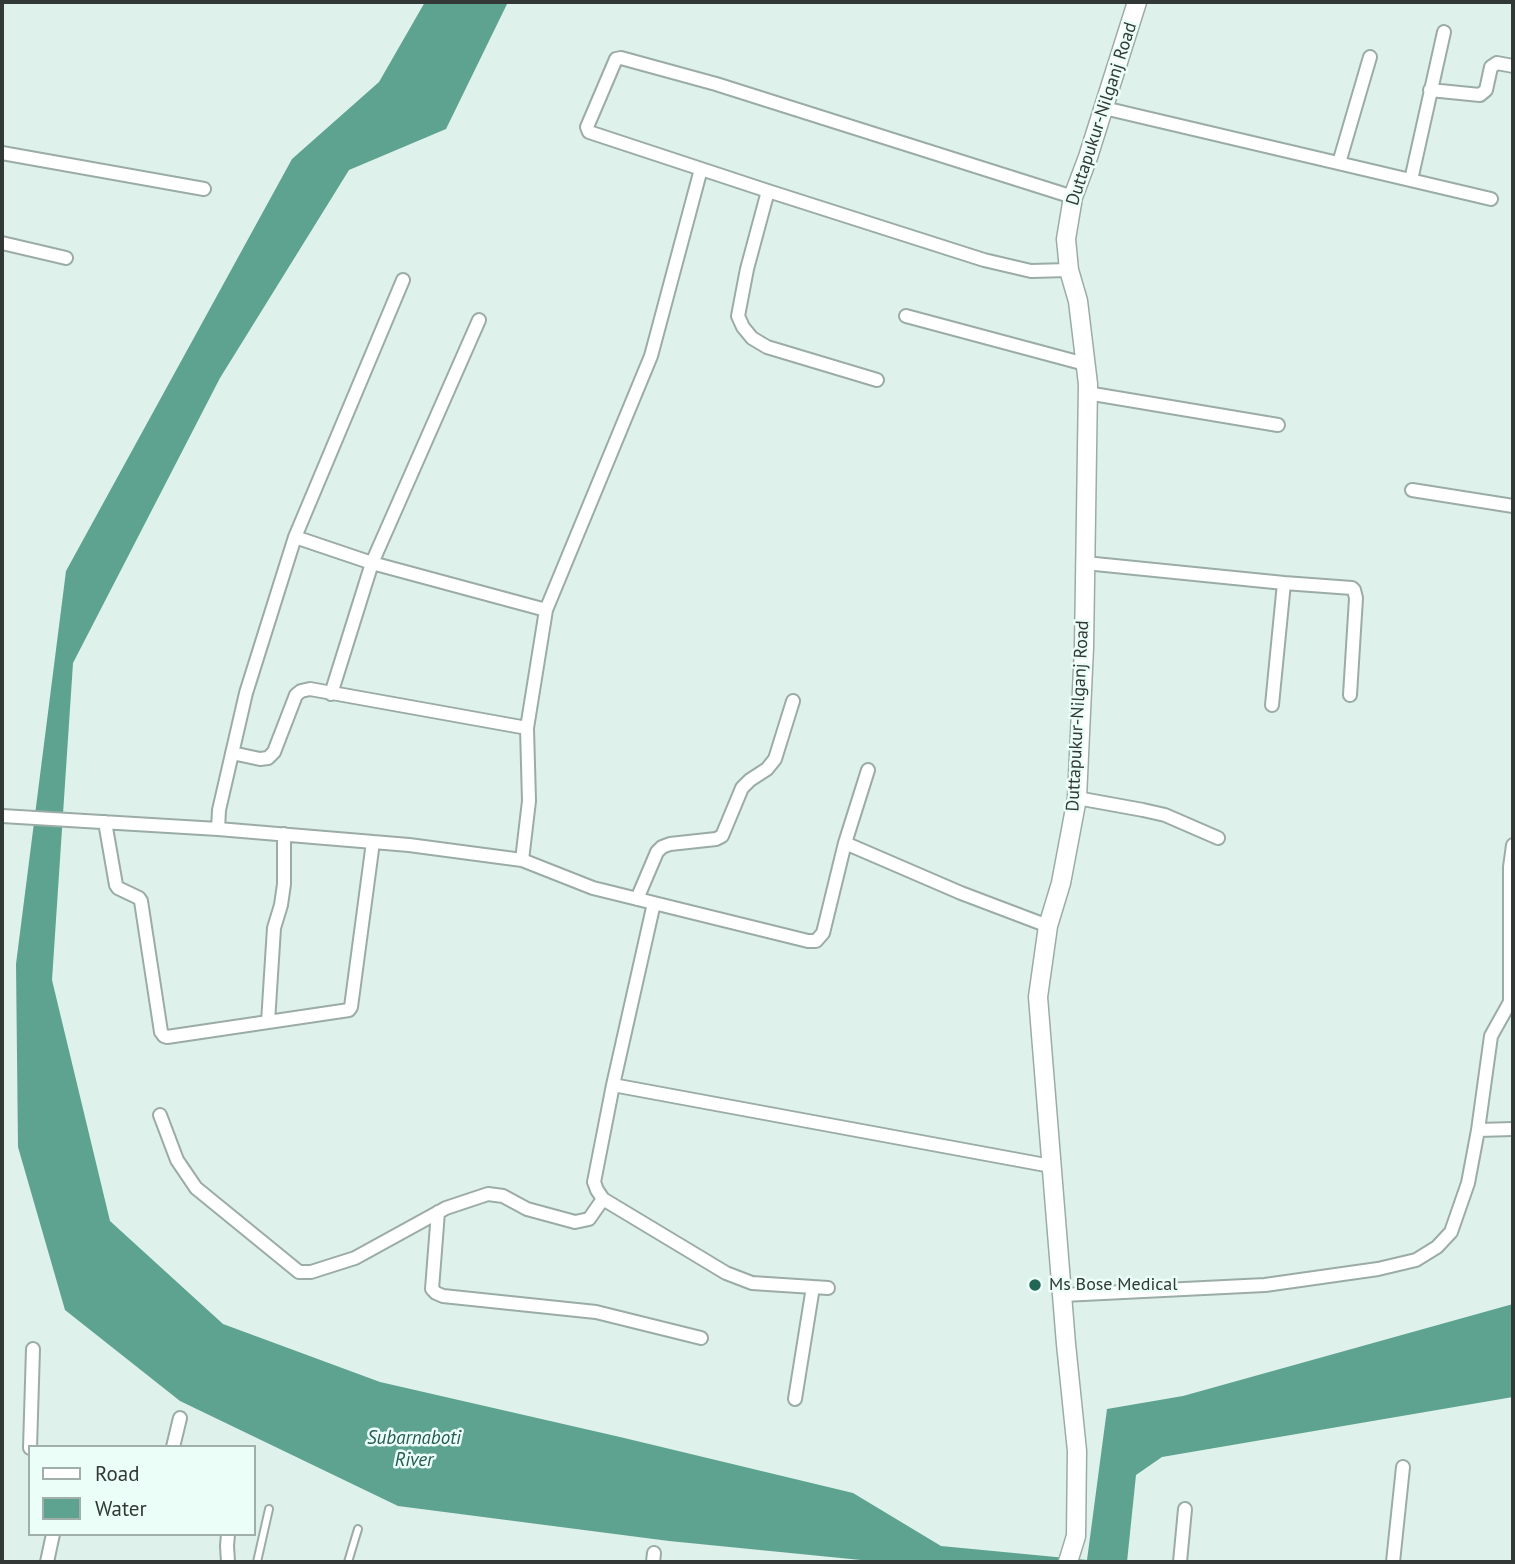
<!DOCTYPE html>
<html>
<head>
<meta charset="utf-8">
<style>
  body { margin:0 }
  #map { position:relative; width:1515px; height:1564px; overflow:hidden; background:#dff1eb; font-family:"PT Sans",sans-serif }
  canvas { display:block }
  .frame { position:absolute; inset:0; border:4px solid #313836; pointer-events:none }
  .legend { position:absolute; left:28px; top:1445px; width:228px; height:91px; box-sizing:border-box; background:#ecfef8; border:2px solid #a1afaa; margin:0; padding:9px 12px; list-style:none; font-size:21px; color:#313836 }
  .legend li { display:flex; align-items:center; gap:14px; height:35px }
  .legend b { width:35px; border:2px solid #a1afaa }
</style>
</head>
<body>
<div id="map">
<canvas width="1515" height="1564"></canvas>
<div class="frame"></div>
<ul class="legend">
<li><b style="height:9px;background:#fff"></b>Road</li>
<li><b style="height:19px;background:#5da390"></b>Water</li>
</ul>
</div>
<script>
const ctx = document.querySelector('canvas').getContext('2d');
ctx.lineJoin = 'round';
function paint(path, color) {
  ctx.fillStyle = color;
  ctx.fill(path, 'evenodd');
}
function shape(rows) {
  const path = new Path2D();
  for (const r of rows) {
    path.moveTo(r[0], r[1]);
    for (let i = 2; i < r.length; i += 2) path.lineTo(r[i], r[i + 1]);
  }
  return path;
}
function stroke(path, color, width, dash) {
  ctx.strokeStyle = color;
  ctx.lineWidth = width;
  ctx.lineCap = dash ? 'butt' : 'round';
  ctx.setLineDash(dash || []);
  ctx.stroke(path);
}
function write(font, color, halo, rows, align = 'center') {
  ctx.font = font + ' "PT Sans",sans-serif';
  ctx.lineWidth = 5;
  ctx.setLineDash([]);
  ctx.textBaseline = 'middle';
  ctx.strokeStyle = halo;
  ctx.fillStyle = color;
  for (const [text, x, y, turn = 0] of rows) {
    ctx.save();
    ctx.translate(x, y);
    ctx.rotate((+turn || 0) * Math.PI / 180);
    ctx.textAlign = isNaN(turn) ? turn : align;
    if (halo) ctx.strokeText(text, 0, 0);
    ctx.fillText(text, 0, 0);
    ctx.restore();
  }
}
paint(shape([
  [425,2,508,2,446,129,349,170,220,378,73,663,52,980,110,1221,223,1324,380,1382,620,1437,853,1493,941,1546,1087,1560,1107,1409,1183,1396,1513,1304,1513,1397,1162,1457,1136,1475,1127,1562,881,1562,669,1541,398,1506,180,1401,65,1310,18,1147,16,964,66,571,292,159,379,82]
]), '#5da390');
const lane = shape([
  [257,1562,269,1509],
  [348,1562,358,1529]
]);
const street = shape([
  [1430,90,1480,95,1486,90,1491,67,1497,63,1513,66],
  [1104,108,1491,199],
  [2,153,204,189],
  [1339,163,1370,57],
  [1411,180,1444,32],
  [768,191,747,269,738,316,743,327,752,338,767,347,877,380],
  [2,243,66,258],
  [1069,270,1031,271,984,260,768,191,589,132,587,127,616,59,621,58,716,84,1073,197],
  [906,316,1085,364],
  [1087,393,1278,425],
  [1412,490,1513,506],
  [295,537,372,563,546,610],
  [1085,563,1284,583,1352,588,1354,590,1356,598,1350,695],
  [331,694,372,563,479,320],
  [1272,705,1284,583],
  [232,753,260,759,268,758,274,752,296,695,301,691,310,689,527,728],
  [1077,798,1143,810,1165,815,1218,838],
  [2,816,218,829,409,845,522,860,593,888,808,941,816,941,823,933,845,843,868,770],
  [105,822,116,885,118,888,139,898,141,901,161,1032,164,1036,167,1037,349,1010,351,1007,373,842],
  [218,829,219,810,246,693,295,537,403,280],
  [845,843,961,893,1048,926],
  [522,860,529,801,527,728,546,610,651,356,701,169],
  [637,899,657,852,662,847,670,844,716,839,722,836,742,788,750,780,767,769,775,759,793,701],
  [654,903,613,1085,594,1182,597,1190,603,1199,726,1273,752,1283,828,1288],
  [1510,1002,1510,867,1513,845],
  [268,1022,274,928,281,905,284,884,284,834],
  [613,1085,1051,1166],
  [160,1115,177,1160,196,1188,299,1272,311,1272,355,1258,446,1208,488,1194,503,1196,527,1209,575,1222,589,1219,603,1199],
  [1478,1130,1513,1129],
  [438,1212,432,1289,436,1293,443,1296,596,1312,701,1338],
  [1063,1295,1265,1285,1378,1269,1416,1260,1437,1247,1451,1232,1468,1183,1478,1130,1491,1036,1510,1002,1513,998],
  [795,1399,813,1287],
  [173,1447,180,1418],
  [30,1448,33,1349],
  [47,1562,53,1534],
  [228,1562,227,1546,228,1534],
  [653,1562,654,1553],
  [1180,1562,1185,1509],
  [1393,1562,1403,1467]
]);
const secondary = shape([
  [1068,1562,1076,1536,1077,1451,1066,1344,1038,997,1048,926,1061,883,1077,798,1084,647,1088,384,1078,301,1069,270,1066,239,1073,197,1088,157,1137,2]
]);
stroke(lane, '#9baca7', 10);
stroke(street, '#9baca7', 16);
stroke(secondary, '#9baca7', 21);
stroke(lane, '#fff', 6);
stroke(street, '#fff', 12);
stroke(secondary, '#fff', 18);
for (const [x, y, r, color] of [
  [1035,1285,7,"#246656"]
]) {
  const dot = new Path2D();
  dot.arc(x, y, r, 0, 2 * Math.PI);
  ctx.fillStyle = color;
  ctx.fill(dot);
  stroke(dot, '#ecfef8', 2.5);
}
write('18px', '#313836', '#ecfef8', [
  ["Duttapukur-Nilganj Road",1102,114,-72],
  ["Duttapukur-Nilganj Road",1078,716,-87]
]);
write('18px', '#313836', '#ecfef8', [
  ["Ms Bose Medical",1049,1285]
], 'left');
write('italic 19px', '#235c4e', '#ecfef8', [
  ["Subarnaboti",414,1439],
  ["River",414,1461]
]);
</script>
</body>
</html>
